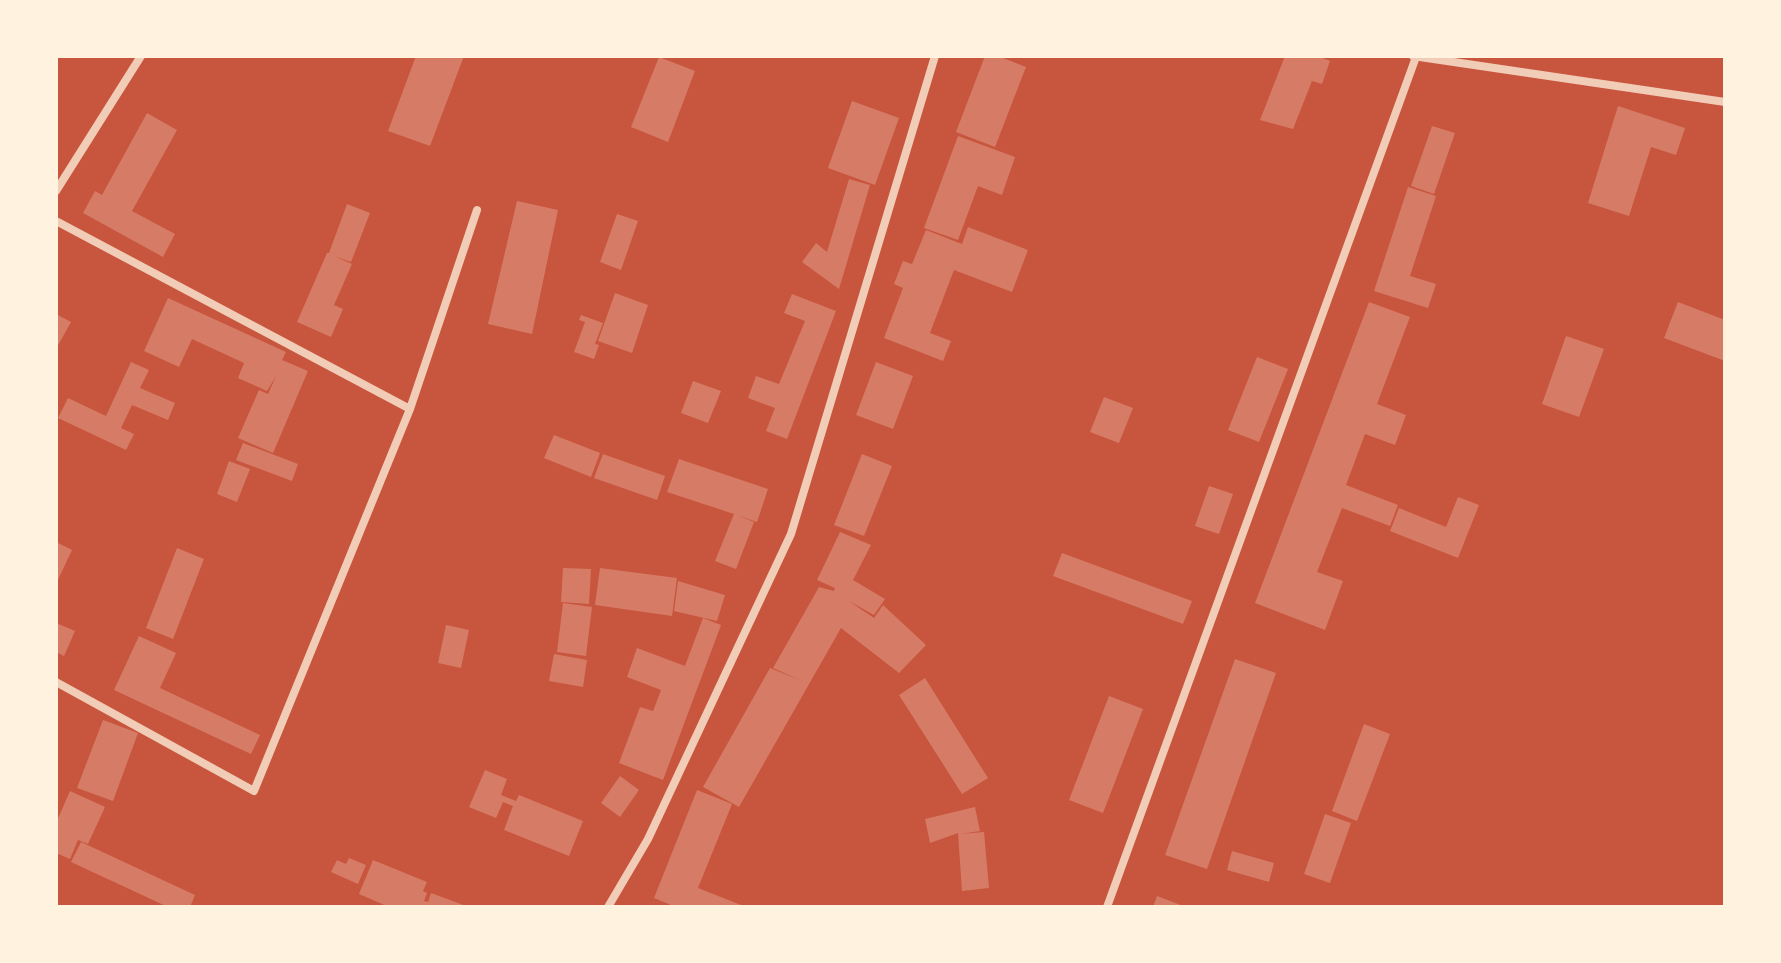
<!DOCTYPE html>
<html>
<head>
<meta charset="utf-8">
<style>
  body { margin:0 }
  #map { position:relative; width:1781px; height:963px; overflow:hidden; background:#c8553d; font-family:"Asap Condensed",sans-serif }
  canvas { display:block }
  .frame { position:absolute; inset:0; border:58px solid #fff3e0; pointer-events:none }
</style>
</head>
<body>
<div id="map">
<canvas width="1781" height="963"></canvas>
<div class="frame"></div>
</div>
<script>
const ctx = document.querySelector('canvas').getContext('2d');
ctx.lineJoin = 'round';
function paint(path, color) {
  ctx.fillStyle = color;
  ctx.fill(path, 'evenodd');
}
function shape(rows) {
  const path = new Path2D();
  for (const r of rows) {
    path.moveTo(r[0], r[1]);
    for (let i = 2; i < r.length; i += 2) path.lineTo(r[i], r[i + 1]);
  }
  return path;
}
function stroke(path, color, width, dash) {
  ctx.strokeStyle = color;
  ctx.lineWidth = width;
  ctx.lineCap = dash ? 'butt' : 'round';
  ctx.setLineDash(dash || []);
  ctx.stroke(path);
}
paint(shape([
  [416,56,464,56,430,146,388,131],
  [985,56,998,56,1026,67,995,147,956,132],
  [1285,56,1318,56,1330,61,1322,84,1312,81,1293,129,1260,120],
  [659,57,695,71,668,142,631,127],
  [852,101,899,118,875,185,828,168],
  [1618,106,1685,128,1676,155,1651,147,1629,216,1588,203],
  [147,113,177,130,132,211,175,234,163,257,83,213,95,191,102,195],
  [1432,126,1455,133,1434,194,1411,186],
  [958,136,1015,157,1002,195,978,186,958,240,924,228],
  [849,179,870,185,839,289,802,262,816,243,827,252],
  [1408,187,1436,196,1410,276,1436,284,1428,308,1374,291],
  [517,201,558,210,532,334,488,324],
  [347,204,370,213,351,262,334,256,352,264,334,305,343,309,331,337,297,322,327,253,329,253],
  [617,214,638,221,621,270,600,262],
  [968,227,1028,250,1012,292,954,270,930,333,951,341,943,361,884,338,903,288,894,284,903,261,912,264,926,230,962,244],
  [615,293,648,305,632,353,598,341],
  [792,294,836,311,787,439,766,431,775,408,748,398,756,376,779,384,805,321,784,313],
  [168,298,286,352,282,360,308,371,273,453,238,438,259,390,268,394,276,376,267,391,238,378,244,363,192,339,179,367,144,351],
  [1369,302,1410,317,1377,404,1406,415,1395,445,1365,434,1346,485,1398,505,1390,526,1342,508,1317,572,1343,581,1325,630,1255,603],
  [1678,302,1725,320,1725,361,1664,338],
  [56,314,71,322,56,349],
  [581,315,603,323,595,344,599,345,594,359,574,352,585,322,579,320],
  [1566,336,1604,349,1579,417,1542,404],
  [1257,357,1288,369,1259,442,1228,430],
  [131,362,149,370,140,388,175,403,168,420,132,405,121,428,134,434,126,450,58,418,68,398,106,416],
  [876,362,913,376,893,429,856,415],
  [693,381,721,391,708,423,681,413],
  [1104,397,1133,408,1119,443,1090,432],
  [554,435,600,453,591,477,544,458],
  [243,443,298,464,292,481,236,460],
  [603,454,665,476,657,500,594,478],
  [862,454,892,466,864,536,834,525],
  [679,459,768,489,757,522,737,515,754,522,736,569,715,561,734,514,667,492],
  [229,461,250,469,237,502,217,494],
  [1209,486,1233,494,1219,534,1195,526],
  [1458,497,1479,505,1458,558,1390,531,1399,508,1446,527],
  [840,532,871,545,853,580,885,599,874,615,849,601,874,618,883,605,926,645,899,673,841,628,739,807,703,787,770,668,802,681,773,668,819,587,834,591,835,588,817,580],
  [56,542,72,550,56,584],
  [177,548,204,559,173,639,146,628],
  [1062,553,1192,601,1183,624,1053,576],
  [563,568,591,569,589,604,561,602],
  [600,568,677,578,672,616,595,605],
  [678,581,725,595,717,621,674,611],
  [563,603,592,607,586,656,557,652],
  [703,618,721,625,663,780,619,763,640,707,653,711,661,690,627,677,637,648,685,666],
  [56,623,75,631,64,656,56,652],
  [446,625,469,630,461,668,438,663],
  [139,636,176,653,160,688,260,735,251,754,114,690],
  [554,654,587,660,583,687,549,681],
  [1235,659,1276,673,1207,869,1165,855],
  [925,678,988,778,962,794,899,695],
  [1109,696,1143,709,1103,813,1069,800],
  [103,720,138,733,113,801,77,788],
  [1364,724,1390,734,1357,821,1332,811],
  [485,770,507,779,501,795,516,801,519,795,583,821,569,856,504,830,513,806,503,802,496,818,469,807],
  [620,776,639,790,620,817,601,803],
  [697,790,732,804,698,888,746,907,676,907,654,898],
  [70,791,105,807,88,844,78,840,70,859,56,853,56,823],
  [975,807,980,831,960,834,984,832,989,888,962,891,958,833,930,843,925,819],
  [1325,814,1351,823,1330,883,1304,874],
  [81,842,195,895,190,907,168,907,71,862],
  [1232,851,1274,863,1269,882,1227,870],
  [349,858,366,865,358,884,331,872,337,860,346,864],
  [373,860,427,882,423,891,427,893,424,901,428,902,431,893,469,907,389,907,359,894],
  [1157,896,1186,907,1153,907]
]), '#d67c66');
stroke(shape([
  [1413,56,1725,102],
  [56,191,141,56],
  [56,221,410,409,254,791,56,682],
  [410,409,477,210],
  [608,907,648,839,791,534,935,56],
  [1107,907,1416,57]
]), '#f1ccb7', 8);
</script>
</body>
</html>
